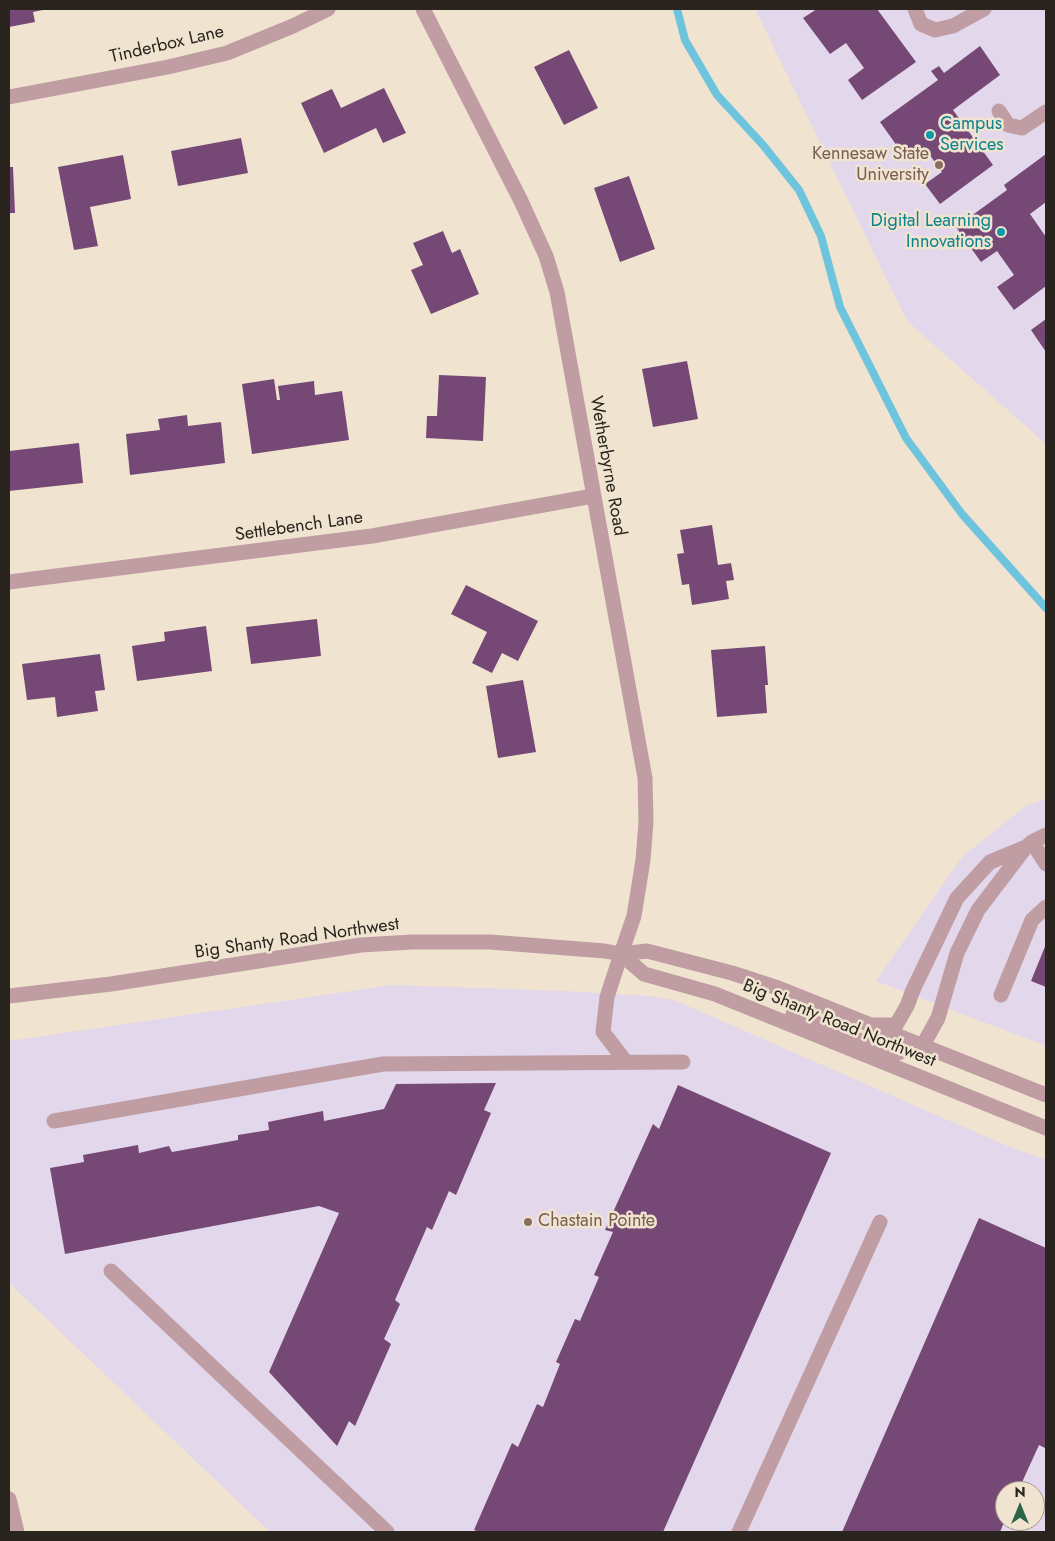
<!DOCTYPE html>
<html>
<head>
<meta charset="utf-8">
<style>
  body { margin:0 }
  #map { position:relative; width:1055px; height:1541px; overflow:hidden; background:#f0e4d0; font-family:Jost,sans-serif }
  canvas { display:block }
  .frame { position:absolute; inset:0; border:10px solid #29251e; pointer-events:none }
  .north { position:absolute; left:995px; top:1481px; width:50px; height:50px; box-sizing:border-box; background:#f0e4d0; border:1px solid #a09889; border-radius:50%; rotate:0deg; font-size:14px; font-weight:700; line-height:20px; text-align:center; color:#29251e }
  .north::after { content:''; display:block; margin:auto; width:18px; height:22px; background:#2d6349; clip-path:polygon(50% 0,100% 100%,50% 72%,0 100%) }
</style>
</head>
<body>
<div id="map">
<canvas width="1055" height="1541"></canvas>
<div class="frame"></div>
<div class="north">N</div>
</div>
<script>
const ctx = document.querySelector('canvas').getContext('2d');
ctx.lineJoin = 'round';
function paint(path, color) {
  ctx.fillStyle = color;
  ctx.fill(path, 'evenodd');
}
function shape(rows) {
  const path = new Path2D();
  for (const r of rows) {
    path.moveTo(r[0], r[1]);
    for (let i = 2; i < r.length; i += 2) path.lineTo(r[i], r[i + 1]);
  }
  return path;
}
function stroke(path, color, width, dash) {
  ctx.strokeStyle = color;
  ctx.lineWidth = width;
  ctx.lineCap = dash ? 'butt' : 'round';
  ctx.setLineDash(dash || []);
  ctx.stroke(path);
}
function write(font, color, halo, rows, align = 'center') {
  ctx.font = font + ' Jost,sans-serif';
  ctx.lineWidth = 5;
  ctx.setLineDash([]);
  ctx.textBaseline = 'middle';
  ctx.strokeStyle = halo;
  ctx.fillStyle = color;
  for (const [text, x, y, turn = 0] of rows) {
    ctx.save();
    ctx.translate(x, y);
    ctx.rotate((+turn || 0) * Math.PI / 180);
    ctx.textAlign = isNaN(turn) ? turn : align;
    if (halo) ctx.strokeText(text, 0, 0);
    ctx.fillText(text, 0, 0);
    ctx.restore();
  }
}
paint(shape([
  [755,9,1046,9,1046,444,907,321],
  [1046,799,1046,1046,876,981,962,857,1027,805],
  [392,985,564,991,648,996,674,1000,1005,1145,1046,1160,1046,1532,270,1532,9,1283,9,1041],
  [1005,1491,1035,1491,1035,1521,1005,1521]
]), '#e2d7eb');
stroke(shape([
  [677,9,685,40,717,95,763,145,799,190,821,236,840,307,906,438,962,514,1046,608]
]), '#6ec4dd', 8);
paint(shape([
  [9,9,43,9,43,10,33,12,35,22,9,27],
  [817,9,877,9,916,62,862,100,848,80,864,68,846,43,830,54,803,18],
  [980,46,1000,75,953,110,993,165,940,204,925,184,942,172,924,147,907,160,880,122,938,80,931,71,939,66,944,73],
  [569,50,598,108,564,125,534,67],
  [384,88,406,133,383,143,376,128,324,153,301,103,332,89,341,108],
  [241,138,248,173,178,186,171,151],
  [1046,154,1046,202,1030,214,1046,237,1046,286,1014,310,997,287,1014,275,997,251,981,262,956,227,1007,190,1004,185],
  [123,155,131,199,90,207,98,246,74,250,58,167],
  [9,167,13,167,15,213,9,213],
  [629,176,655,249,620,262,594,188],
  [443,231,452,253,460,249,479,294,431,314,411,270,423,265,413,243],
  [1046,319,1046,352,1031,330],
  [687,361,698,419,653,427,642,369],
  [439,375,486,377,483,441,426,438,427,416,437,416],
  [274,379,277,400,280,400,278,386,314,381,315,395,342,391,349,440,252,454,242,384],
  [187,415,188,426,221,422,225,463,130,475,126,434,160,430,158,419],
  [79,443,83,483,9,491,9,451],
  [712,525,718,565,731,563,734,580,726,581,729,599,692,605,689,584,682,585,677,554,684,553,680,530],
  [466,585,538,621,518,661,502,653,492,673,472,663,487,632,451,614],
  [317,619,321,656,251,664,246,627],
  [206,626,212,671,137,681,132,646,165,641,164,632],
  [765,646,768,685,765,685,767,713,717,717,711,650],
  [100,654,105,690,95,691,98,711,57,717,55,697,27,700,22,664],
  [523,680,536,752,498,758,486,686],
  [1046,944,1046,987,1031,981],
  [496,1083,484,1110,491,1113,456,1195,449,1191,432,1230,427,1227,395,1300,400,1304,384,1339,391,1344,355,1426,349,1421,337,1446,269,1372,339,1213,319,1206,65,1254,50,1168,84,1162,83,1155,138,1145,139,1153,169,1146,172,1152,238,1140,238,1135,269,1130,268,1122,323,1111,324,1121,384,1109,396,1084],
  [678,1085,831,1153,663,1532,480,1532,474,1530,512,1443,518,1447,537,1404,543,1407,560,1364,556,1362,575,1319,580,1321,599,1277,594,1275,613,1232,605,1230,653,1124,659,1129],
  [979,1218,1046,1248,1045,1448,1039,1445,1018,1491,1005,1491,1005,1520,1000,1532,842,1532]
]), '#764875');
stroke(shape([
  [915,9,921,24,935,30,953,26,984,9],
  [999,111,1008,125,1022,128,1046,112],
  [1032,842,1046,864],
  [621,954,607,997,603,1032,626,1062],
  [1001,995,1032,920,1046,907],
  [54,1121,383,1064,683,1062],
  [111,1271,387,1532],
  [9,1499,17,1532],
  [739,1532,880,1222]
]), '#bf9da3', 15);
stroke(shape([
  [423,9,521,201,546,256,557,292,645,778,646,822,643,860,634,916,621,954],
  [9,97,168,67,227,53,293,26,328,9],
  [9,582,372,536,593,496],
  [871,1025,896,1025,907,1006,913,990,957,898,990,862,1026,847],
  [923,1045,938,1018,957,953,978,910,1026,847,1032,842,1046,835]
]), '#bf9da3', 15);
stroke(shape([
  [621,954,644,974,715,994,1046,1128],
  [9,996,111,984,361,945,412,942,490,942,605,951,621,954,647,951,732,973,778,988,1046,1095],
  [793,1014,894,1054,923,1045]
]), '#bf9da3', 15);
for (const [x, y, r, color] of [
  [930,135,5,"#0f9aa8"],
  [939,165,5,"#8d6e63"],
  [1001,232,5,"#0f9aa8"],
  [528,1222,5,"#8d6e63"]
]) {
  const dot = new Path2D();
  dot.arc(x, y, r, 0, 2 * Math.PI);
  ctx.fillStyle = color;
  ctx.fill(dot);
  stroke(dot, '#f0e4d0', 2);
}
write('18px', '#29251e', '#f0e4d0', [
  ["Tinderbox Lane",167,45,-13],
  ["Wetherbyrne Road",607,466,80],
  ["Settlebench Lane",299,527,-8],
  ["Big Shanty Road Northwest",297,939,-8],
  ["Big Shanty Road Northwest",839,1024,22]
]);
write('18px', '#0d838f', '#f0e4d0', [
  ["Campus",940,125],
  ["Services",940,146],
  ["Digital Learning",991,222,"right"],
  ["Innovations",991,243,"right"]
], 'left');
write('18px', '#785e54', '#f0e4d0', [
  ["Kennesaw State",929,155],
  ["University",929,176],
  ["Chastain Pointe",538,1222,"left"]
], 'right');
</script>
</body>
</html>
